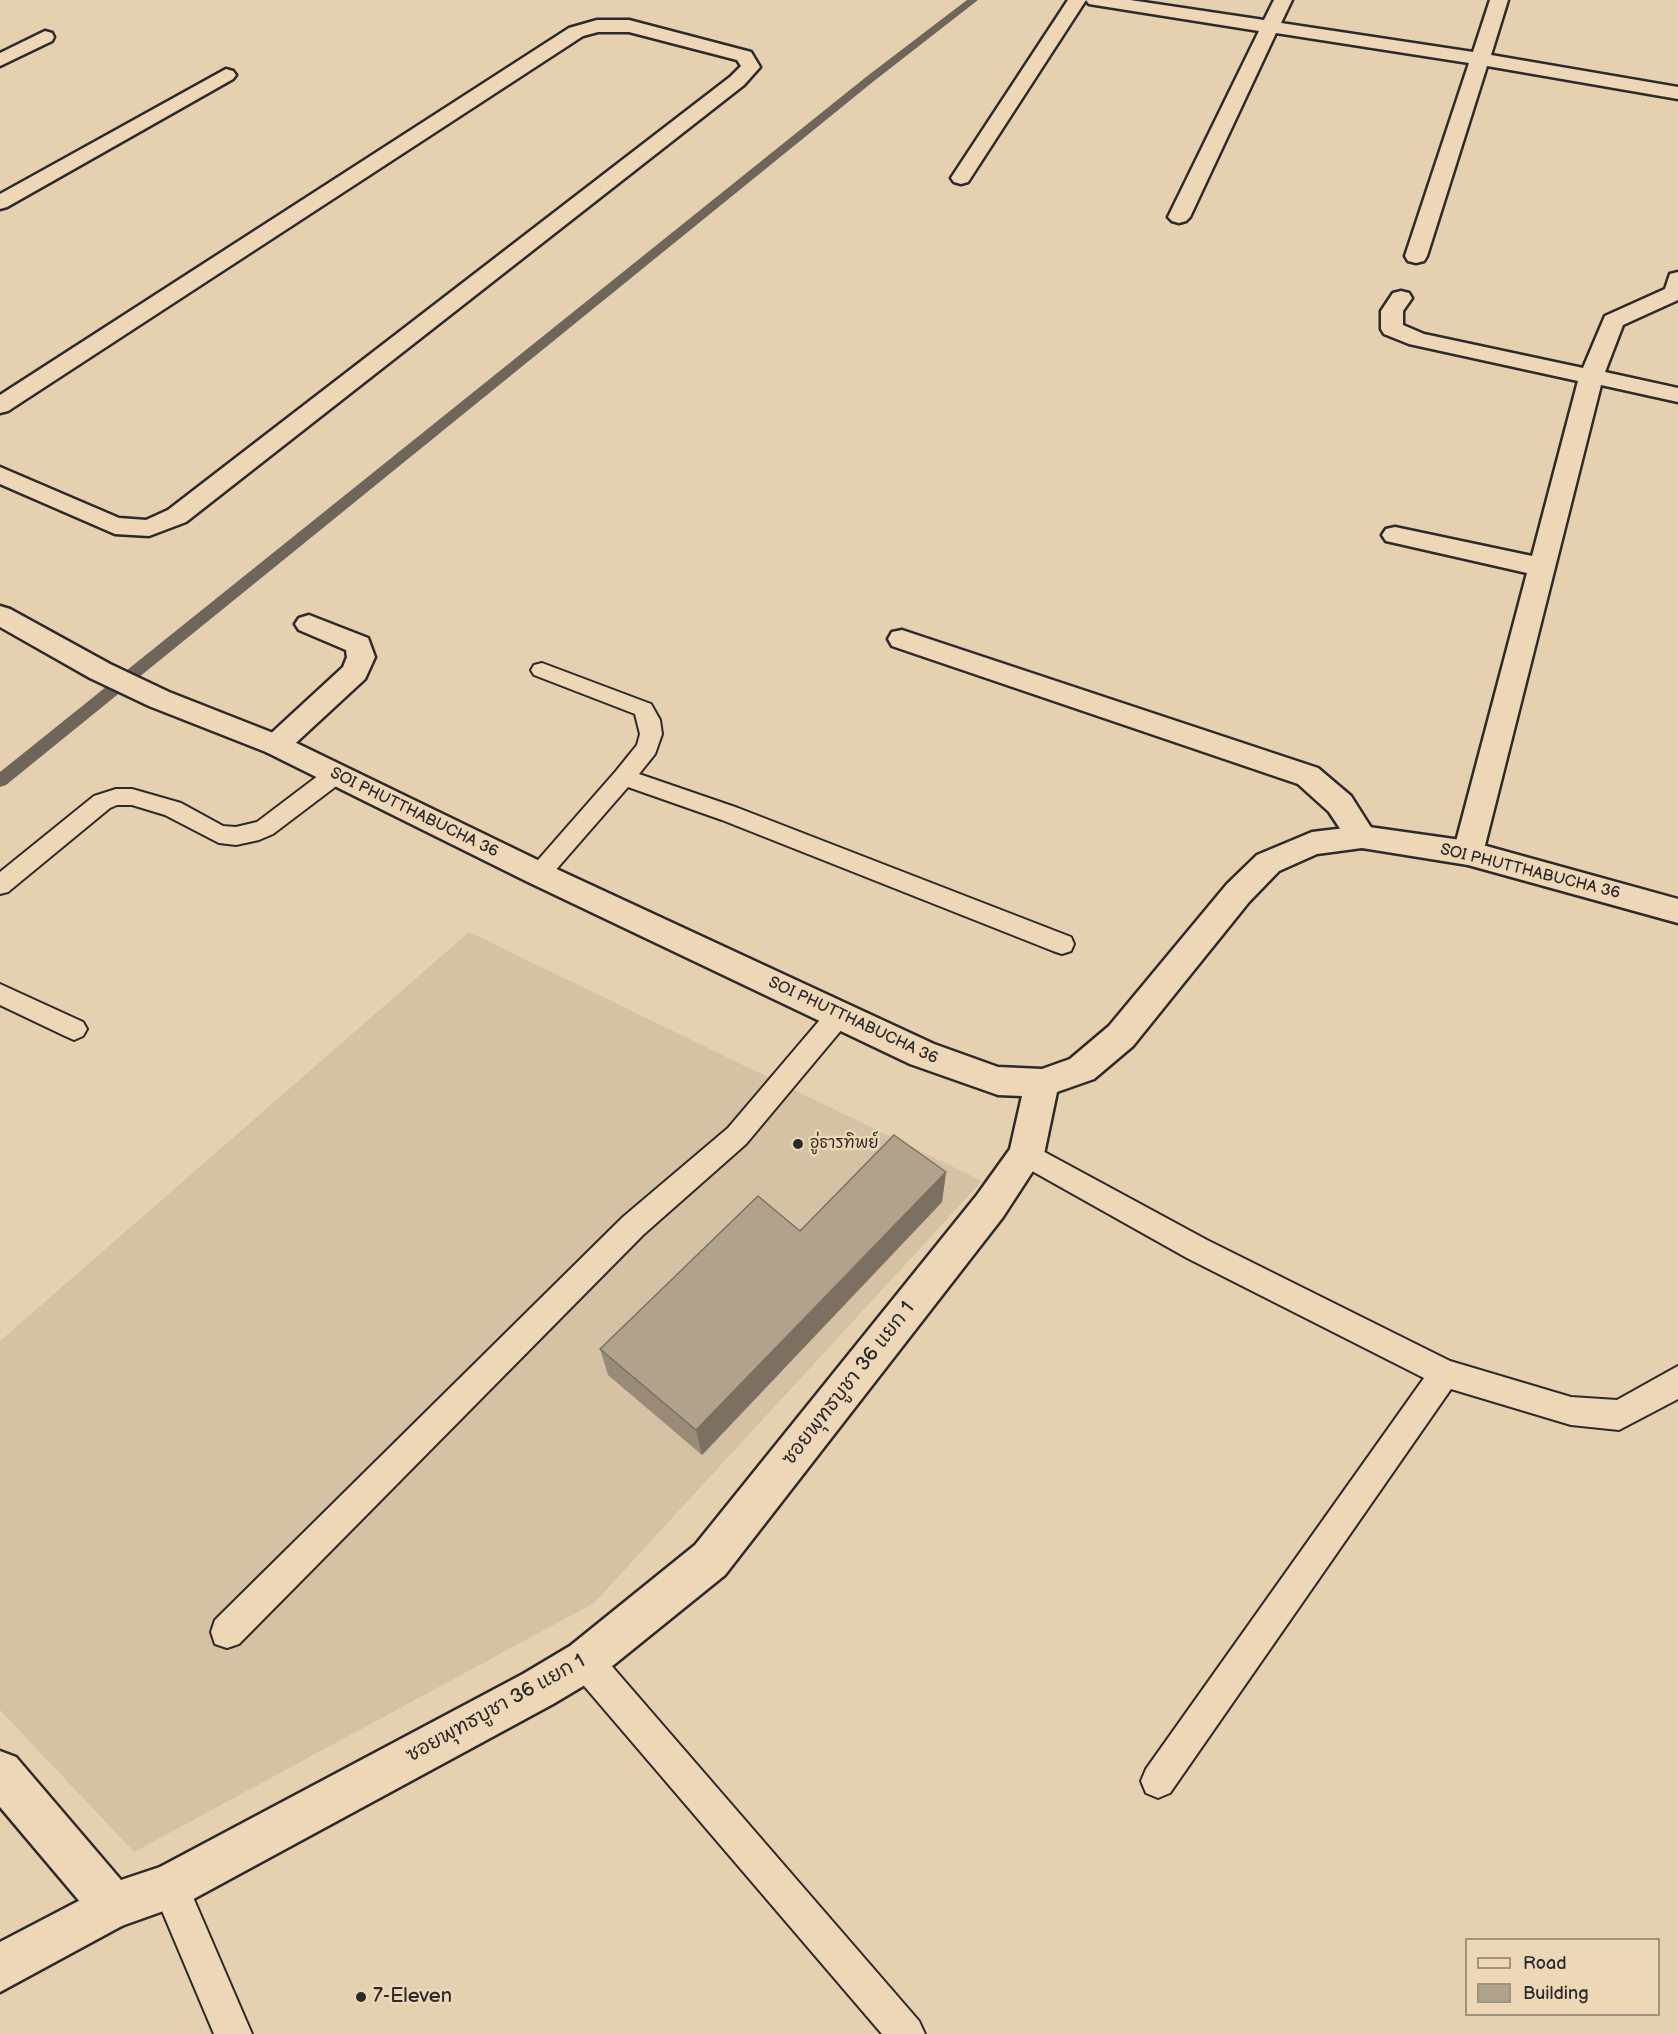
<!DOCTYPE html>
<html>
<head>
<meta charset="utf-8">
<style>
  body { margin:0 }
  #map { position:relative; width:1678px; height:2034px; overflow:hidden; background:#e5d0b0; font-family:"Balsamiq Sans",sans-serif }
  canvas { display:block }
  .legend { position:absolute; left:1465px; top:1938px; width:195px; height:78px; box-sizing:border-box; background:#edd7b6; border:2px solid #9f927e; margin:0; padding:8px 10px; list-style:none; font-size:18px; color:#2b2b2b }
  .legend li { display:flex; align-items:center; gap:12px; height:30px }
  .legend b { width:30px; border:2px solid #9f927e }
</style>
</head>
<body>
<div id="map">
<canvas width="1678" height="2034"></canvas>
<ul class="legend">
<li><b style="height:8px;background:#edd7b6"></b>Road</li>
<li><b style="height:16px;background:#b1a28b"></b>Building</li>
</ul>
</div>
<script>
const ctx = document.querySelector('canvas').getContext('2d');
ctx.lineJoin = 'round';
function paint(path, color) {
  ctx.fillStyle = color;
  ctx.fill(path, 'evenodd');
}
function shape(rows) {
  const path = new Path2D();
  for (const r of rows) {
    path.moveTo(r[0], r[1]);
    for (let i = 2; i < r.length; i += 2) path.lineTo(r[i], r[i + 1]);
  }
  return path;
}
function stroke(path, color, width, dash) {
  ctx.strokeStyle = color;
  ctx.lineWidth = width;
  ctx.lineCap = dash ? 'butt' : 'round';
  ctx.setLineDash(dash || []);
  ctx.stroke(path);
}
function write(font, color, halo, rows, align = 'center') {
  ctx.font = font + ' "Balsamiq Sans","Playpen Sans Thai",sans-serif';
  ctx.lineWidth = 5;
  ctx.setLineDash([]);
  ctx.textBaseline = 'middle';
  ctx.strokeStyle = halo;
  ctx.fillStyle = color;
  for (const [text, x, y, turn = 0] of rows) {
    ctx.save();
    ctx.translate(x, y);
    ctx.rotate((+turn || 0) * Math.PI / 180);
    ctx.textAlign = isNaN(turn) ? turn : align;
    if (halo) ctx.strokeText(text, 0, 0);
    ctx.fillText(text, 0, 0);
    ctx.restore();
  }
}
paint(shape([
  [469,932,982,1181,594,1603,134,1852,0,1710,0,1341]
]), '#d5c2a5');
paint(shape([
  [967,0,978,0,874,81,6,785,0,787,0,772,866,77,967,0]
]), '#6e665b');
const lane = shape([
  [542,663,651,704,660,720,662,734,655,754,639,774,738,808,1071,937,1074,944,1071,951,1062,954,1053,951,722,820,628,787,547,880,539,883,531,880,527,874,531,868,616,771,637,745,640,734,635,714,534,675,531,670,534,665,542,663],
  [335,767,343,769,346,775,343,781,273,834,259,840,236,845,219,843,165,815,132,805,117,805,110,808,8,892,0,894,0,872,94,796,116,789,132,789,181,803,223,826,236,827,257,822,327,769,335,767],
  [0,984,83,1022,87,1029,83,1036,74,1040,65,1036,0,1005,0,984],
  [839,1005,848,1008,852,1015,848,1022,746,1144,643,1235,239,1644,227,1648,215,1644,211,1632,215,1620,623,1217,728,1128,830,1008,839,1005],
  [1026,1142,1207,1240,1450,1361,1571,1397,1617,1400,1678,1366,1678,1399,1619,1430,1571,1425,1451,1389,1170,1793,1158,1798,1146,1793,1141,1781,1146,1769,1424,1378,1187,1258,1016,1162,1012,1154,1016,1146,1026,1142],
  [585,1645,597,1649,919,2021,925,2034,882,2034,573,1673,569,1661,573,1649,585,1645],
  [170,1869,183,1874,252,2034,214,2034,152,1887,157,1874,170,1869]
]);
const street = shape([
  [1068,0,1086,0,968,182,961,184,954,182,951,178,1068,0],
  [1086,0,1130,0,1264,20,1274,0,1292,0,1281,23,1473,52,1490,0,1508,0,1491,55,1678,87,1678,99,1487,66,1427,256,1424,261,1416,263,1408,261,1405,256,1469,63,1276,33,1190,217,1186,221,1179,223,1172,221,1168,217,1259,31,1095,5,1089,4,1086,0],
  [597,20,629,20,751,52,760,67,744,85,186,522,149,536,115,534,0,484,0,467,119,518,146,520,168,510,730,77,741,66,737,60,629,32,598,32,583,36,8,411,0,413,0,395,569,28,597,20],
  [45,31,52,33,54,37,52,41,0,66,0,53,45,31],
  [226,69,233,71,236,75,233,79,7,207,0,209,0,194,226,69],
  [1678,272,1678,300,1623,325,1605,372,1678,388,1678,402,1601,385,1483,853,1479,861,1468,865,1457,861,1453,853,1527,573,1395,543,1386,541,1382,535,1386,529,1395,527,1532,556,1578,381,1409,344,1384,334,1381,329,1381,311,1393,293,1401,291,1409,293,1412,298,1403,311,1403,325,1424,334,1583,368,1605,316,1665,289,1670,274,1678,272],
  [309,615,368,638,375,657,365,679,286,752,276,755,266,752,262,745,266,738,343,667,347,657,346,650,299,630,295,624,299,618,309,615],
  [902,630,1318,768,1351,796,1377,837,1373,845,1362,848,1351,845,1329,812,1298,784,892,646,888,639,892,632,902,630],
  [113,1883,129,1890,136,1906,129,1922,0,1992,0,1942,113,1883]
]);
const secondary = shape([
  [0,606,10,609,110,664,169,692,286,738,550,866,934,1044,998,1067,1042,1069,1070,1059,1109,1026,1227,884,1257,855,1312,832,1362,826,1468,841,1678,899,1678,923,1468,865,1362,848,1317,854,1279,871,1249,902,1133,1046,1094,1079,1057,1092,1044,1154,1003,1217,725,1575,600,1676,553,1704,186,1903,113,1929,97,1922,0,1807,0,1751,16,1757,121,1880,160,1867,523,1674,570,1646,695,1545,977,1195,1010,1149,1022,1096,998,1095,910,1064,528,882,266,752,149,706,90,678,0,627,0,606]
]);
stroke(lane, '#2b2b2b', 4);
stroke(street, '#2b2b2b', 5);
stroke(secondary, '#2b2b2b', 5);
paint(lane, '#edd7b6');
paint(street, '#edd7b6');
paint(secondary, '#edd7b6');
paint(shape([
  [946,1172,942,1202,702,1455,608,1375,600,1349,800,1231]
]), '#988b78');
paint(shape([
  [946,1172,942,1202,702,1455,696,1430]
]), '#7c7161');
const building = shape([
  [894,1135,946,1172,696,1430,600,1349,758,1196,800,1231,894,1135]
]);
paint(building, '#b1a28b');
stroke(building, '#7c7161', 1.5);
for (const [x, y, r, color] of [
  [798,1144,6,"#2b2b2b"],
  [361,1997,6,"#2b2b2b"]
]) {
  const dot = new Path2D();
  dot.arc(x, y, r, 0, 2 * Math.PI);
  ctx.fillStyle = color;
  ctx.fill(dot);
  stroke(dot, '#edd7b6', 2);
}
write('16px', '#2b2b2b', '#edd7b6', [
  ["SOI PHUTTHABUCHA 36",414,813,26],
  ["SOI PHUTTHABUCHA 36",1530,872,14],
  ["SOI PHUTTHABUCHA 36",853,1021,25]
]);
write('16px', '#2b2b2b', '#edd7b6', [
  ["อู่ธารทิพย์",810,1144]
], 'left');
write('20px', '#2b2b2b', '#edd7b6', [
  ["ซอยพุทธบูชา 36 แยก 1",849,1384,-52],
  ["ซอยพุทธบูชา 36 แยก 1",496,1709,-29]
]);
write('20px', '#2b2b2b', '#edd7b6', [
  ["7-Eleven",373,1997]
], 'left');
</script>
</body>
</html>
